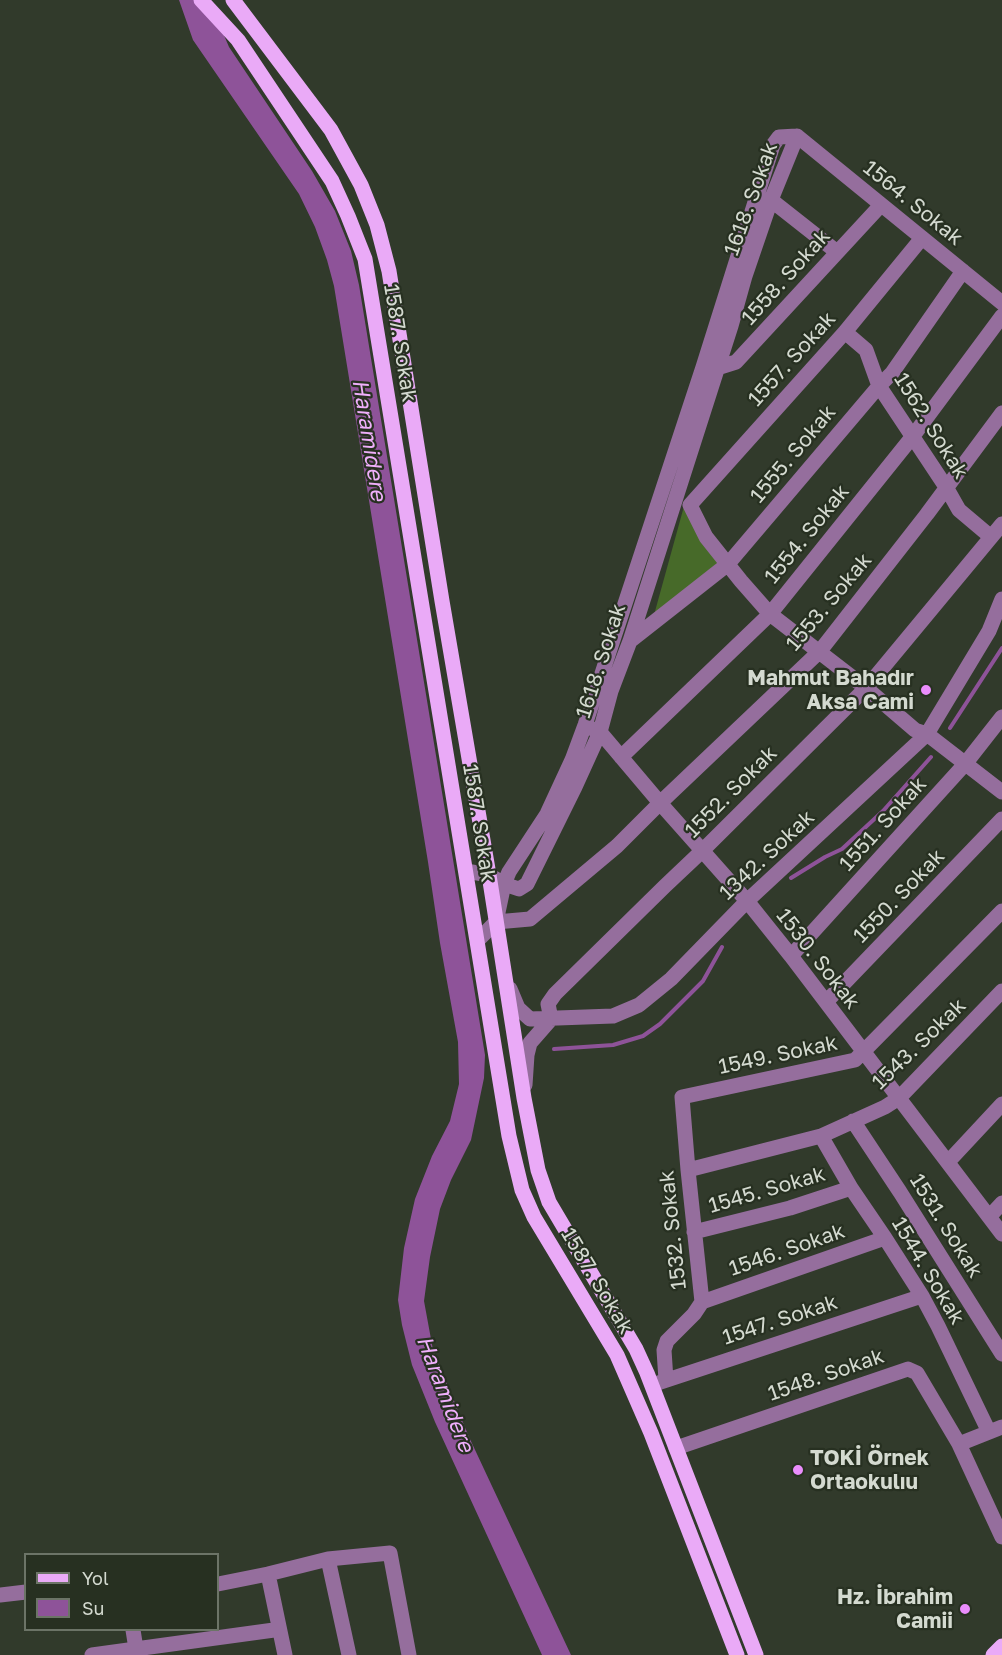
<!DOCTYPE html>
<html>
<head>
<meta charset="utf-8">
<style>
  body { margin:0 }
  #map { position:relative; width:1002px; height:1655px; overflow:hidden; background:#313a2b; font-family:"Golos Text",sans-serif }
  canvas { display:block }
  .legend { position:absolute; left:24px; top:1553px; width:195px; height:78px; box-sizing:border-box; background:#273021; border:2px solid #6c7467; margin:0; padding:8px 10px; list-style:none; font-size:18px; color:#d4dad0 }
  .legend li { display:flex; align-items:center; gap:12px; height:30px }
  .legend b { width:30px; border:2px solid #6c7467 }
</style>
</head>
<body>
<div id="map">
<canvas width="1002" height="1655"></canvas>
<ul class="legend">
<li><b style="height:8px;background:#eaaaf7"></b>Yol</li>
<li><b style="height:16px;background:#8e5399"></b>Su</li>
</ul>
</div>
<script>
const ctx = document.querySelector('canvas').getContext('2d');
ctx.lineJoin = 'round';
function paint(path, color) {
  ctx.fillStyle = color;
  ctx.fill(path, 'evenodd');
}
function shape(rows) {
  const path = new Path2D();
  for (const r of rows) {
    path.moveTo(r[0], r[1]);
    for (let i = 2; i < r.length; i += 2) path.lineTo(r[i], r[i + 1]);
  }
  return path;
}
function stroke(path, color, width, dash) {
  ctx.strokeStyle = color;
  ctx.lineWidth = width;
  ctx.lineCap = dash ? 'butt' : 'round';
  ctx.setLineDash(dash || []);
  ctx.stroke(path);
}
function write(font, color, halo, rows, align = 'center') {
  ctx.font = font + ' "Golos Text",sans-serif';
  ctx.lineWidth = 4.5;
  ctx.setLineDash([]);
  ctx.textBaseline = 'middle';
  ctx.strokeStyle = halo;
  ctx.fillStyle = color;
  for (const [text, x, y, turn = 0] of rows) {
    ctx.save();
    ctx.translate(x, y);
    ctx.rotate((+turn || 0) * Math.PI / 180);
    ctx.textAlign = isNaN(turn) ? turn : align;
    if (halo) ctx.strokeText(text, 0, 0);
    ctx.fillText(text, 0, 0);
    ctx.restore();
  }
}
paint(shape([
  [686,499,696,529,719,562,654,615]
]), '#476a29');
paint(shape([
  [179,0,209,0,229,47,312,171,335,211,351,251,359,285,485,1055,484,1078,471,1140,451,1180,440,1209,430,1257,424,1301,433,1350,469,1437,571,1655,542,1655,435,1422,412,1365,402,1325,398,1300,404,1248,415,1199,432,1156,450,1121,459,1084,458,1042,440,943,428,862,334,286,327,260,315,227,299,194,193,40]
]), '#8e5399');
stroke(shape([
  [950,728,1002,648],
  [791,878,825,857,842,849,883,811,931,757],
  [554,1049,613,1045,643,1036,660,1024,703,981,722,947]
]), '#8e5399', 4);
stroke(shape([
  [797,136,1002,303],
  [771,200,837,252],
  [922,238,845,332,690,505,706,537,741,581,770,614,866,688,915,730,927,734,1002,792],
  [845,332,866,350,879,386,946,487,959,510,991,537],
  [717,368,736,362,881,205],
  [630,641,728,564,879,386,892,373,963,271],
  [593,729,600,732,660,803,747,901,791,956,1002,1234],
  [621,757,770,614,913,436,1002,316],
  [466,871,489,875,504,884,519,889,527,884,575,787,600,732,611,691,630,641,731,326,745,276,771,200,797,136],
  [496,922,530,919,617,846,660,803,820,651,927,514,1002,413],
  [478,940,496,922,504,884,509,872,547,814,572,760,585,725,703,367,773,145,779,137,797,136],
  [791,956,965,764,1002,717],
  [510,989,518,1008,530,1019,613,1016,639,1005,671,979,747,901,927,734,989,631,1002,599],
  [826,1002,1002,819],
  [551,1019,548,1004,555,994,665,886,702,851,866,688,1002,524],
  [525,1085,527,1055,530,1043,551,1019],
  [853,1121,900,1192,1002,1354],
  [821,1136,851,1188,885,1238,922,1296,938,1326,989,1432],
  [948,1162,1002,1104],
  [688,1170,821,1136,885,1107,899,1098,1002,991],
  [990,1216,1002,1203],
  [694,1232,790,1208,851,1188],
  [702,1302,885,1238],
  [666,1380,664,1350,667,1341,694,1314,702,1302,688,1170,682,1097,855,1060,1002,911],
  [658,1383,922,1296],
  [959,1444,1002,1427],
  [676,1448,908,1369,917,1373,959,1444,1002,1537],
  [328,1559,349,1655],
  [268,1574,285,1655],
  [218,1584,268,1574,328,1559,390,1553,409,1655],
  [0,1595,26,1592],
  [133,1630,137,1655],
  [92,1655,274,1630,279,1630]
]), '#956e9d', 15);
stroke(shape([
  [201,0,238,40,332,181,348,216,365,259,509,1136,522,1190,534,1217,617,1355,651,1433,737,1655],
  [233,0,331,130,361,185,377,225,389,271,442,601,489,875,524,1098,538,1170,549,1202,636,1349,647,1373,756,1655],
  [993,1655,1002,1646]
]), '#eaaaf7', 15);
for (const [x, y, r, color] of [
  [926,690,6,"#ea8dfc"],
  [798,1470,6,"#ea8dfc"],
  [965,1609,6,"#ea8dfc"]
]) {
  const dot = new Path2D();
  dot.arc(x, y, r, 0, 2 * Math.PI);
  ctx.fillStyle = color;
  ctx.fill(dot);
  stroke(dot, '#273021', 2);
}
write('21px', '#d4dad0', '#273021', [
  ["1618. Sokak",751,199,-70],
  ["1564. Sokak",913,203,39],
  ["1558. Sokak",786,277,-48],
  ["1587. Sokak",400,343,81],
  ["1557. Sokak",792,359,-48],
  ["1562. Sokak",931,426,58],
  ["1555. Sokak",793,454,-50],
  ["1554. Sokak",807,534,-51],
  ["1553. Sokak",829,602,-50],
  ["1618. Sokak",601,661,-72],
  ["1552. Sokak",731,792,-45],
  ["1587. Sokak",479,823,81],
  ["1551. Sokak",883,824,-48],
  ["1342. Sokak",767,855,-43],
  ["1550. Sokak",899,896,-46],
  ["1530. Sokak",818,959,52],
  ["1543. Sokak",919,1044,-44],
  ["1549. Sokak",778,1055,-12],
  ["1545. Sokak",767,1190,-16],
  ["1531. Sokak",946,1226,58],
  ["1532. Sokak",673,1230,-96],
  ["1546. Sokak",787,1250,-19],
  ["1544. Sokak",928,1271,59],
  ["1587. Sokak",597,1281,59],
  ["1547. Sokak",780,1320,-18],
  ["1548. Sokak",826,1375,-19]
]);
write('bold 21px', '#d4dad0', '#273021', [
  ["Mahmut Bahadır",914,678],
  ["Aksa Cami",914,702],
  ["TOKİ Örnek",810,1458,"left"],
  ["Ortaokulıu",810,1482,"left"],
  ["Hz. İbrahim",953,1597],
  ["Camii",953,1621]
], 'right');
write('italic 22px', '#efaffb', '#273021', [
  ["Haramidere",369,440,81],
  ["Haramidere",445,1394,69]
]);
</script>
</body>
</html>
